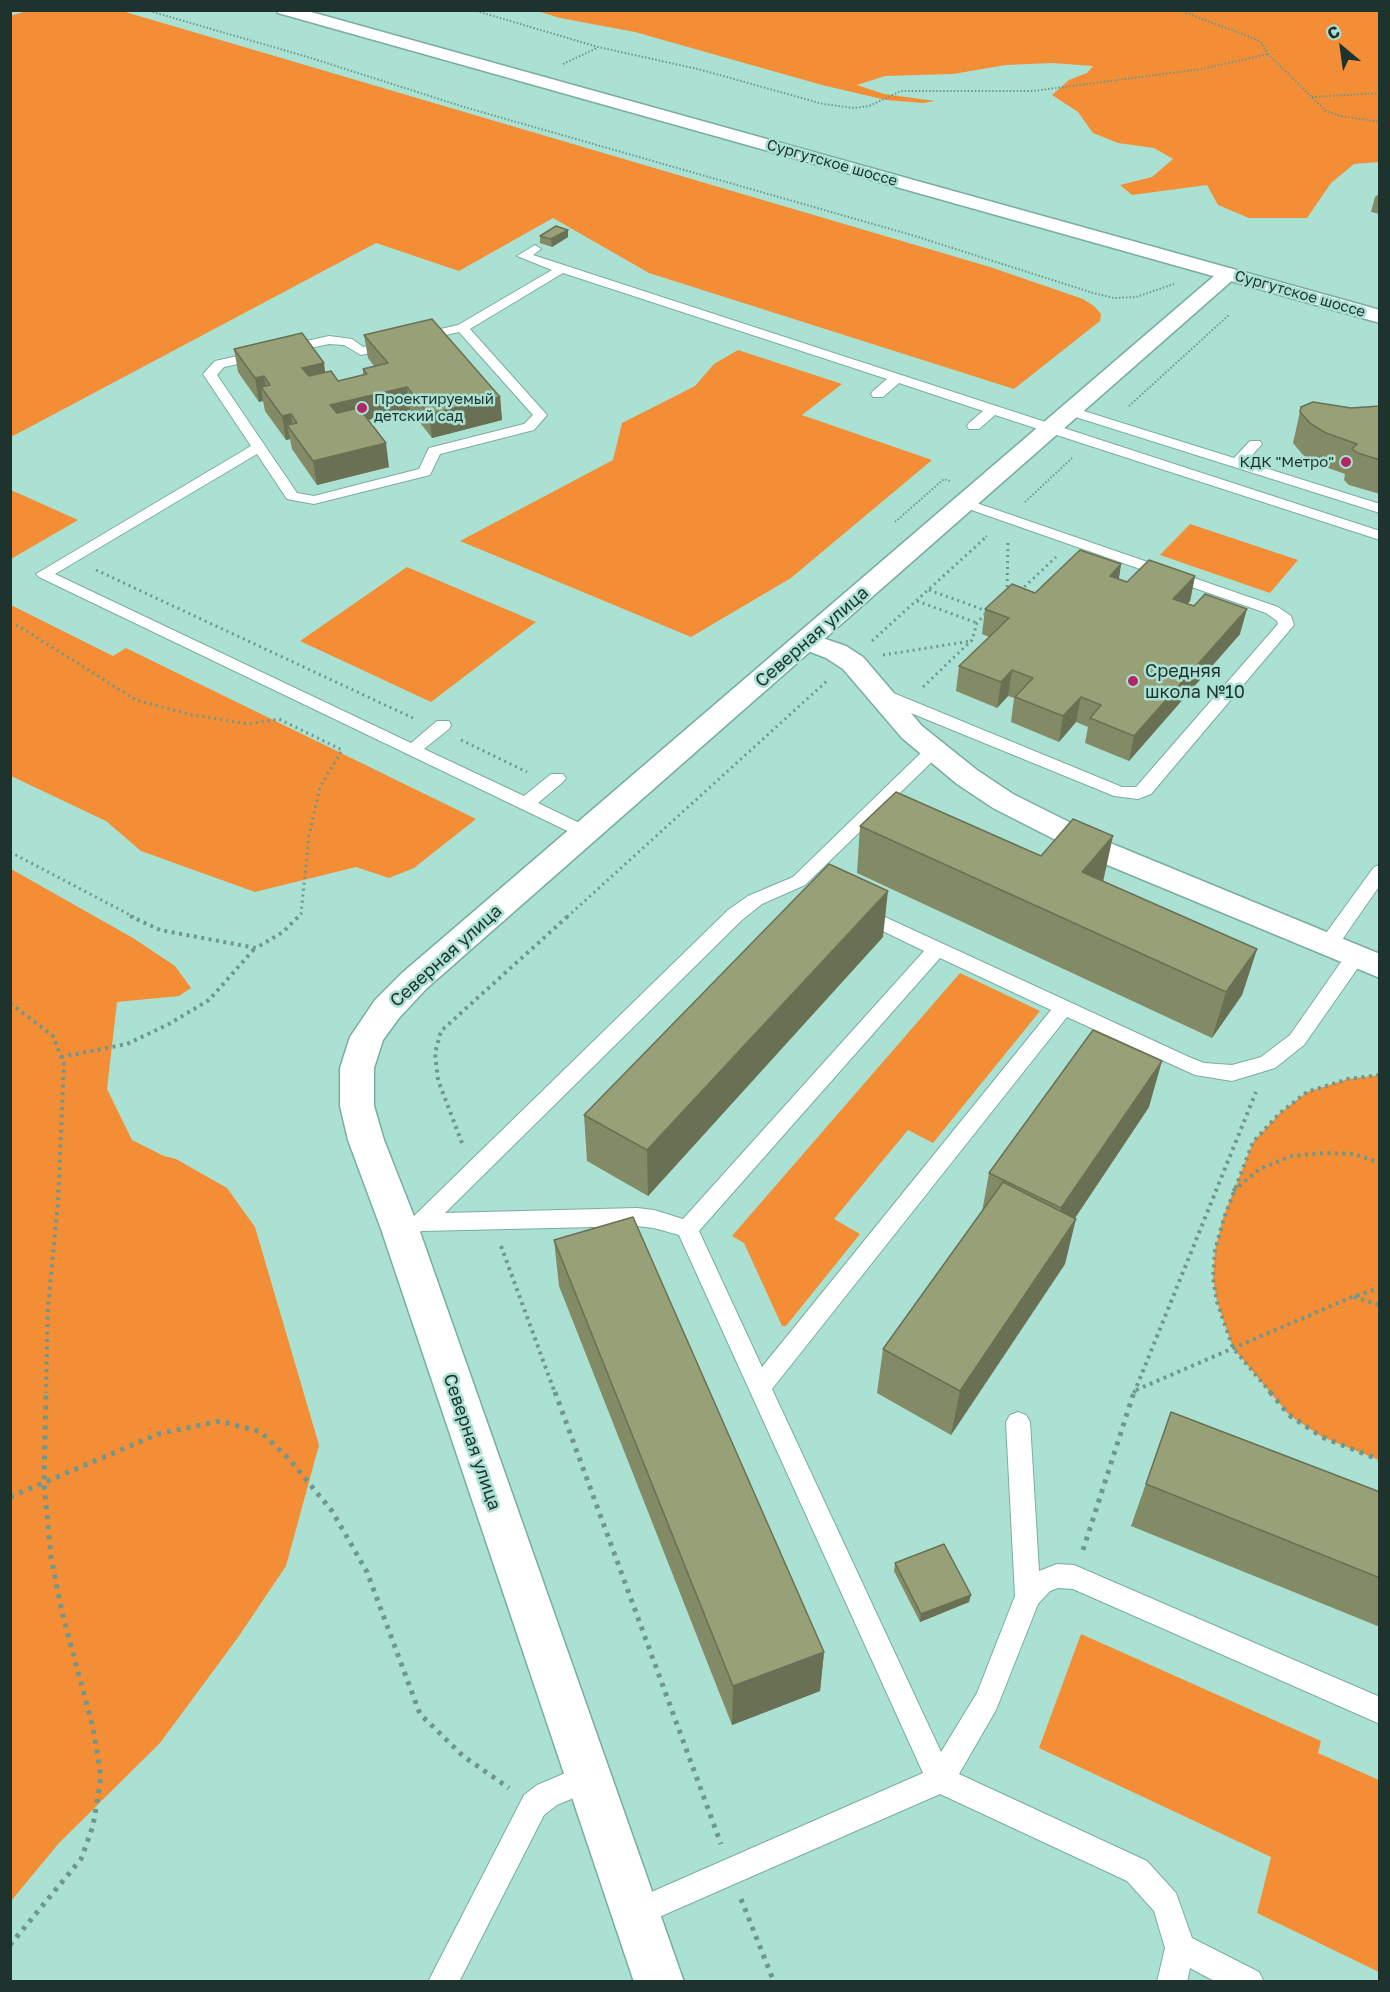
<!DOCTYPE html>
<html>
<head>
<meta charset="utf-8">
<style>
  body { margin:0 }
  #map { position:relative; width:1390px; height:1992px; overflow:hidden; background:#abe1d3; font-family:"Golos Text",sans-serif }
  canvas { display:block }
  .frame { position:absolute; inset:0; border:12px solid #1e332e; pointer-events:none }
  .north { position:absolute; left:1312px; top:18px; width:60px; height:60px; -webkit-text-stroke:4px #abe1d3; paint-order:stroke; rotate:331deg; font-size:16px; font-weight:700; line-height:24px; text-align:center; color:#1e332e }
  .north::after { content:''; display:block; margin:auto; width:21px; height:27px; background:#1e332e; clip-path:polygon(50% 0,100% 100%,50% 72%,0 100%) }
</style>
</head>
<body>
<div id="map">
<canvas width="1390" height="1992"></canvas>
<div class="frame"></div>
<div class="north">С</div>
</div>
<script>
const ctx = document.querySelector('canvas').getContext('2d');
ctx.lineJoin = 'round';
function paint(path, color) {
  ctx.fillStyle = color;
  ctx.fill(path, 'evenodd');
}
function shape(rows) {
  const path = new Path2D();
  for (const r of rows) {
    path.moveTo(r[0], r[1]);
    for (let i = 2; i < r.length; i += 2) path.lineTo(r[i], r[i + 1]);
  }
  return path;
}
function stroke(path, color, width, dash) {
  ctx.strokeStyle = color;
  ctx.lineWidth = width;
  ctx.lineCap = dash ? 'butt' : 'round';
  ctx.setLineDash(dash || []);
  ctx.stroke(path);
}
function write(font, color, halo, rows, align = 'center') {
  ctx.font = font + ' "Golos Text",sans-serif';
  ctx.lineWidth = 5;
  ctx.setLineDash([]);
  ctx.textBaseline = 'middle';
  ctx.strokeStyle = halo;
  ctx.fillStyle = color;
  for (const [text, x, y, turn = 0] of rows) {
    ctx.save();
    ctx.translate(x, y);
    ctx.rotate((+turn || 0) * Math.PI / 180);
    ctx.textAlign = isNaN(turn) ? turn : align;
    if (halo) ctx.strokeText(text, 0, 0);
    ctx.fillText(text, 0, 0);
    ctx.restore();
  }
}
paint(shape([
  [30,10,122,11,990,267,1083,299,1094,306,1101,314,1100,321,1014,389,649,273,553,218,459,271,376,243,11,437,10,16],
  [537,11,1379,11,1379,162,1354,164,1331,183,1307,218,1249,218,1218,205,1207,185,1132,195,1120,185,1152,177,1173,159,1154,148,1118,143,1093,133,1078,112,1052,95,1069,80,1087,73,1093,66,1052,63,1006,65,953,74,885,76,857,85,884,94,935,101,923,103,886,100,822,85,635,32,560,18],
  [738,350,842,384,802,415,932,460,791,578,691,637,460,541,613,460,622,423,695,386,714,364],
  [11,490,78,520,11,559],
  [1190,524,1298,560,1270,593,1160,555],
  [407,567,536,622,431,702,300,641],
  [11,605,113,656,126,648,476,819,414,868,389,878,356,867,255,892,141,851,106,821,11,776],
  [11,869,133,938,175,966,191,988,179,996,117,1002,107,1089,132,1140,164,1156,176,1159,227,1188,255,1227,319,1445,286,1566,239,1636,160,1743,59,1843,11,1901],
  [960,973,1040,1011,933,1143,908,1130,834,1219,860,1234,786,1326,782,1326,744,1243,732,1236],
  [1379,1075,1380,1075,1379,1460,1322,1437,1289,1415,1233,1348,1217,1302,1213,1278,1215,1250,1223,1218,1253,1142,1280,1113,1307,1092,1348,1079],
  [1081,1634,1321,1741,1318,1753,1379,1780,1379,1972,1257,1913,1271,1857,1039,1748]
]), '#f38e36');
const service = shape([
  [535,245,541,249,533,255,1380,531,1380,540,995,415,979,429,969,429,967,426,969,423,983,411,899,383,883,397,873,397,871,394,873,391,887,379,563,273,470,329,547,415,534,430,440,454,430,475,314,504,287,499,257,454,55,574,411,743,437,721,449,721,451,725,449,729,424,749,524,796,551,774,563,774,566,778,563,782,538,803,592,829,595,833,592,837,580,837,39,577,36,574,251,446,203,374,215,361,329,336,352,339,363,347,458,325,552,270,517,256,535,245],
  [459,332,533,415,524,424,429,448,419,469,314,496,297,493,217,375,224,367,329,344,344,345,361,355,459,332],
  [1071,407,1234,458,1250,441,1260,441,1262,444,1246,462,1380,504,1380,513,1066,414,1064,411,1071,407],
  [965,499,1278,607,1291,616,1294,625,1151,794,1138,799,1114,796,874,698,872,694,880,689,886,690,1122,787,1136,787,1278,624,1277,621,1266,613,960,506,958,503,965,499],
  [934,745,940,746,942,750,940,754,805,885,762,904,742,920,445,1213,637,1208,654,1210,683,1219,924,951,854,917,852,912,854,907,861,906,1189,1057,1204,1063,1232,1065,1261,1057,1290,1035,1348,952,1355,950,1362,952,1365,957,1362,962,1304,1045,1275,1068,1232,1081,1195,1075,1067,1017,772,1389,941,1752,977,1693,1015,1596,1006,1422,1010,1415,1018,1412,1026,1415,1030,1422,1039,1571,1057,1564,1074,1565,1380,1697,1380,1724,1073,1589,1058,1588,1050,1591,1038,1604,996,1710,959,1774,1147,1861,1176,1893,1192,1938,1259,1972,1264,1982,1216,1982,1190,1968,1187,1982,1157,1982,1165,1948,1154,1911,1127,1881,940,1794,634,1928,624,1924,620,1914,624,1904,923,1773,679,1235,654,1228,637,1226,422,1231,416,1233,408,1230,405,1224,408,1218,414,1216,728,910,748,896,793,877,928,746,934,745],
  [940,958,1051,1010,762,1367,699,1231,940,958],
  [1380,865,1380,885,1335,950,1328,952,1321,950,1319,945,1321,940,1374,867,1380,865],
  [587,1764,597,1768,601,1778,597,1788,557,1805,544,1815,459,1982,428,1982,524,1795,537,1785,587,1764]
]);
const minor = shape([
  [808,633,846,646,863,657,922,726,977,770,1013,794,1115,845,1380,954,1380,978,1093,859,993,808,957,784,902,738,843,669,826,658,798,647,795,641,798,635,808,633]
]);
const tertiary = shape([
  [1228,268,1235,270,1238,274,1235,278,426,989,399,1018,383,1040,374,1068,374,1106,384,1140,419,1229,684,1982,634,1982,381,1229,348,1140,340,1106,340,1068,350,1037,375,1000,402,973,1221,270,1228,268]
]);
const primary = shape([
  [276,10,304,10,1380,310,1380,323,278,13,276,10]
]);
stroke(service, '#79ada0', 2);
stroke(minor, '#79ada0', 3);
stroke(tertiary, '#79ada0', 3);
stroke(primary, '#79ada0', 3);
stroke(shape([
  [146,10,311,58,464,107,915,236,1093,293,1114,298,1136,297,1174,284],
  [473,10,598,47,698,69,823,104,854,108,869,106,901,91,1033,91,1202,69,1268,54],
  [1179,10,1260,41,1268,54,1326,111,1341,116,1380,122],
  [563,64,597,48],
  [1312,97,1380,93],
  [1129,406,1230,314],
  [1025,502,1072,458],
  [895,522,944,479,950,481],
  [983,539,988,535]
]), '#6f978d', 2, [1.5, 2]);
stroke(shape([
  [96,570,413,718],
  [929,590,987,611],
  [1020,591,1056,557],
  [1007,593,1008,541],
  [917,601,977,623],
  [10,624,20,627,136,700,192,715,249,724,279,719,342,750,320,787,309,836,301,914,298,917],
  [872,641,985,538],
  [883,655,971,641],
  [923,687,972,640,977,623,987,612],
  [461,740,527,772],
  [10,852,134,917],
  [567,917,828,680]
]), '#6f978d', 3, [2, 4]);
stroke(shape([
  [130,916,160,930,256,948,283,932,299,916],
  [10,1003,53,1036,64,1064,58,1203,48,1307,46,1393],
  [61,1057,127,1044,169,1024,209,1000,255,948],
  [462,1143,438,1080,435,1053,441,1031,568,916],
  [1233,1191,1261,1168,1292,1156,1324,1153,1354,1154,1380,1163],
  [501,1246,555,1393],
  [1354,1297,1380,1305],
  [1136,1390,1352,1297,1380,1288],
  [1134,1393,1256,1092],
  [1271,1393,1233,1348,1217,1302,1213,1278,1215,1250,1224,1218,1253,1142,1280,1113,1307,1092,1348,1079,1380,1075]
]), '#6f978d', 4, [3, 4.5]);
stroke(shape([
  [555,1392,721,1844],
  [1270,1392,1289,1415,1322,1437,1380,1460],
  [10,1497,158,1434,220,1421,261,1432,290,1460,332,1511,367,1572,420,1714,463,1756,509,1788],
  [1083,1550,1134,1392],
  [741,1899,774,1982],
  [10,1945,81,1859,93,1826,101,1777,93,1728,62,1612,51,1557,44,1483,46,1392]
]), '#6f978d', 5, [4, 6]);
paint(service, '#fff');
paint(minor, '#fff');
paint(tertiary, '#fff');
paint(primary, '#fff');
paint(shape([
  [1380,193,1380,214,1371,212,1375,197],
  [568,230,568,237,552,247,540,243,540,236],
  [364,335,500,397,502,420,432,438,410,410,368,420,389,467,317,485,292,449,290,439,286,440,265,411,263,401,259,402,238,372,234,349,325,373,338,381,363,375,363,369,374,366,368,358],
  [1380,406,1380,494,1349,485,1344,480,1345,474,1317,464,1303,455,1293,443,1301,407,1351,408],
  [1121,564,1119,579,1127,582,1195,576,1190,601,1187,604,1240,634,1129,761,1085,743,1088,727,1076,722,1059,742,1011,722,1014,698,1008,696,997,708,956,691,959,666,989,637,982,634,985,609],
  [860,826,1041,856,1103,882,1257,949,1242,995,1212,1038,857,873],
  [883,937,648,1196,587,1161,584,1115],
  [1149,1107,1075,1218,1065,1264,951,1435,877,1393,883,1349,982,1212,989,1173],
  [554,1240,824,1652,820,1691,732,1725,559,1286],
  [1171,1412,1380,1492,1380,1627,1131,1526],
  [895,1563,969,1602,920,1622,894,1571]
]), '#838a66');
paint(shape([
  [568,230,568,237,552,247,551,239],
  [324,363,327,386,306,391,302,368],
  [264,376,267,396,261,387,263,401,259,402,255,378],
  [407,387,410,410,334,428,330,405],
  [500,397,502,420,432,438,429,414],
  [291,414,294,434,287,425,290,439,286,440,282,416],
  [386,443,389,467,317,485,313,461],
  [1121,564,1117,589,1110,576],
  [1195,576,1190,601,1168,624,1173,599],
  [1247,609,1240,634,1129,761,1134,736],
  [1012,670,1008,696,997,708,1001,682],
  [1081,697,1076,722,1059,742,1063,716],
  [1113,836,1103,882,1082,872],
  [888,891,883,937,648,1196,647,1150],
  [1257,949,1242,995,1212,1038,1226,992],
  [1162,1061,1149,1107,1051,1254,1061,1208],
  [1076,1219,1065,1264,951,1435,960,1391],
  [971,1595,969,1602,920,1622,921,1614],
  [824,1652,820,1691,732,1725,733,1686]
]), '#6a7053');
const building = shape([
  [556,226,568,230,551,239,540,236,556,226],
  [432,319,500,397,429,414,407,387,330,405,337,413,359,408,386,443,313,461,287,425,297,423,291,414,282,416,261,387,270,385,264,376,255,378,234,349,302,333,324,363,302,368,309,376,331,371,338,381,367,374,363,369,388,363,364,335,432,319],
  [1313,402,1351,408,1380,406,1380,460,1358,453,1352,449,1357,444,1326,433,1311,424,1300,412,1301,407,1313,402],
  [1080,550,1121,564,1110,576,1127,582,1149,560,1195,576,1173,599,1194,606,1205,594,1247,609,1134,736,1090,718,1101,705,1081,697,1063,716,1015,697,1033,678,1012,670,1001,682,959,666,1009,618,985,609,1012,584,1035,593,1080,550],
  [896,792,1041,856,1073,819,1113,836,1082,872,1257,949,1226,992,860,826,896,792],
  [829,864,888,891,647,1150,584,1115,829,864],
  [1093,1030,1162,1061,1061,1208,989,1173,1093,1030],
  [1003,1182,1076,1219,960,1391,883,1349,1003,1182],
  [633,1217,824,1652,733,1686,554,1240,633,1217],
  [1171,1412,1380,1492,1380,1578,1146,1484,1171,1412],
  [944,1544,971,1595,921,1614,895,1563,944,1544]
]);
paint(building, '#98a077');
stroke(building, '#6a7053', 1.5);
for (const [x, y, r, color] of [
  [362,408,6,"#b02767"],
  [1346,462,6,"#b02767"],
  [1133,681,6,"#b02767"]
]) {
  const dot = new Path2D();
  dot.arc(x, y, r, 0, 2 * Math.PI);
  ctx.fillStyle = color;
  ctx.fill(dot);
  stroke(dot, '#abe1d3', 2);
}
write('15px', '#1e332e', '#abe1d3', [
  ["Сургутское шоссе",832,163,16],
  ["Сургутское шоссе",1300,294,16]
]);
write('15px', '#1e332e', '#abe1d3', [
  ["Проектируемый",374,399],
  ["детский сад",374,416],
  ["КДК \"Метро\"",1334,462,"right"]
], 'left');
write('18px', '#1e332e', '#abe1d3', [
  ["Северная улица",812,637,-41],
  ["Северная улица",446,956,-42],
  ["Северная улица",472,1442,71]
]);
write('18px', '#1e332e', '#abe1d3', [
  ["Средняя",1145,671],
  ["школа №10",1145,692]
], 'left');
</script>
</body>
</html>
